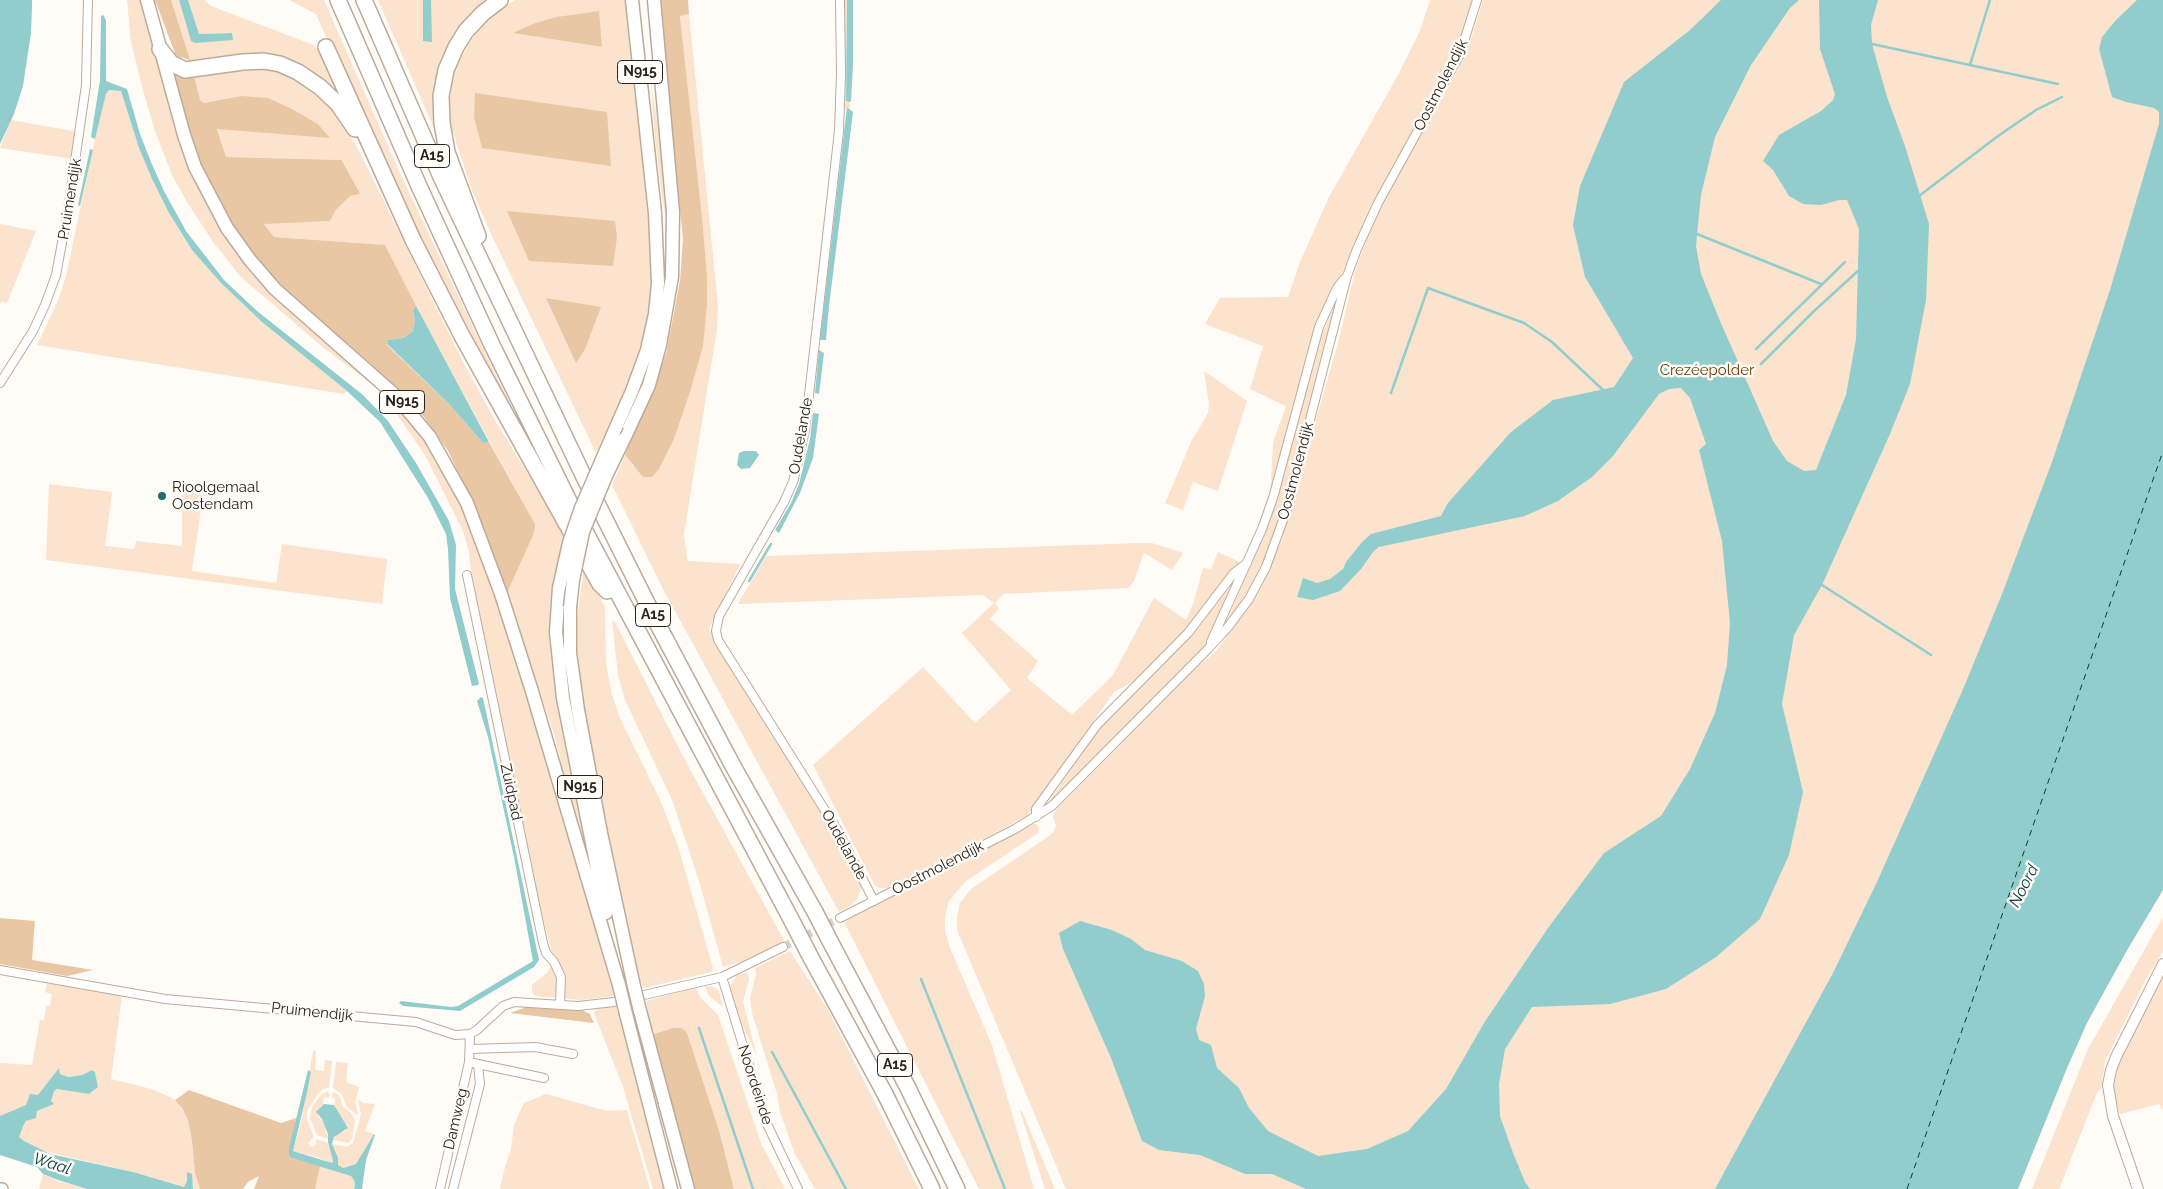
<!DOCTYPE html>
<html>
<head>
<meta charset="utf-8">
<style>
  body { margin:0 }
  canvas { display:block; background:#fffbf7 }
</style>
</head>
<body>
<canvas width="2163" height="1189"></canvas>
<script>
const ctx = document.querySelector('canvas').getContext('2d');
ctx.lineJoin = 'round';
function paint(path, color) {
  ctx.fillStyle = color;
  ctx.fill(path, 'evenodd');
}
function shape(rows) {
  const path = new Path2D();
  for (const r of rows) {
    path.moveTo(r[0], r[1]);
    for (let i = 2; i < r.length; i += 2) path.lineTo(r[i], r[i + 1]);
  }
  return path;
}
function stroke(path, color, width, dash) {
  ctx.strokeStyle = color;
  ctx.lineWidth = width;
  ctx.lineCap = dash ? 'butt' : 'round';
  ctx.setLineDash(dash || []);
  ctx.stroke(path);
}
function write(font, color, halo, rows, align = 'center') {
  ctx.font = font + ' Raleway,sans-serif';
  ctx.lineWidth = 5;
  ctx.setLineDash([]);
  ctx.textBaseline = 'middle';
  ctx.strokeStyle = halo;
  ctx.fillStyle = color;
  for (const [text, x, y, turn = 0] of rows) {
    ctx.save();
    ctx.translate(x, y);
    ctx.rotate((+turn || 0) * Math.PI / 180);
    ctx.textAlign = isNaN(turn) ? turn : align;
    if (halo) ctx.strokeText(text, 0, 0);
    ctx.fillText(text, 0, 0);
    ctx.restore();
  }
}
paint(shape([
  [127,0,142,0,177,135,201,192,227,235,405,415,428,445,458,496,495,590,589,892,615,996,582,1000,535,996,532,992,532,985,547,973,551,965,552,953,538,898,471,572,469,552,463,531,425,455,380,390,325,349,241,277,213,242,187,202,172,175,155,131,144,94,131,42],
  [171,0,179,0,191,41,233,40,232,33,198,34,188,0,205,0,211,6,311,44,321,51,347,106,332,87,312,72,290,62,191,66],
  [289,0,324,0,398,169,492,367,550,485,413,231,316,14],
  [378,0,423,0,423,40,431,41,431,0,488,0,453,42,440,142],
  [515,0,627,0,652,224,651,292,645,331,624,396,596,453,493,238,471,188,451,126,449,103,452,80,459,61,479,28,490,15],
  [599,11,601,47,514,33,535,23,556,17],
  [843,0,847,0,846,101,850,102,850,108,842,109],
  [1430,0,1475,0,1454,59,1365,221,1310,345,1270,500,1273,443,1286,406,1250,389,1263,346,1205,324,1220,298,1288,297,1300,262,1329,197,1398,75,1420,31],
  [1483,0,2163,0,2163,120,2082,398,1904,839,1723,1189,1066,1189,957,930,957,916,960,903,971,889,1052,834,1056,826,1053,816,1056,810,1197,667,1216,651,1253,600,1281,541,1338,343,1355,271,1370,231,1388,192,1457,72,1469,45],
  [689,14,718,305,717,329,684,534,687,559,688,561,740,564,709,629,722,653,799,775,853,868,861,887,858,898,852,905,839,912,663,589,612,485,625,455,633,466,659,469,674,439,690,392,707,275,680,15],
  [274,68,299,79,318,92,338,114,359,151,462,360,497,424,566,535,557,568,553,596,596,889,572,806,554,734,507,593,534,533,529,513,406,289,385,245,274,237,263,223,330,221,335,211,350,196,359,194,343,160,226,157,217,128,329,137,318,124,294,110,241,96,204,103,200,100,193,71],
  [651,82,663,159,667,222,662,197,654,129],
  [109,90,121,91,139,148,152,179,169,213,192,250,221,283,262,322,347,391,344,394,37,345,58,301,66,276,97,129,106,94],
  [11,120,78,132,74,159,0,148],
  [0,224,36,231,7,303,1,301,0,305],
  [1337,299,1284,507,1274,538,1256,577,1240,605,1224,627,1270,522,1317,347],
  [1204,371,1247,401,1218,491,1193,482,1183,510,1165,503,1192,440,1208,413,1209,404],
  [49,484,112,492,105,546,134,549,136,541,182,546,182,492,203,495,192,571,276,583,282,544,387,559,382,604,46,560],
  [1141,543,1152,543,1183,553,1172,570,1144,553,1134,581,1129,588,1004,594,995,603,999,609,990,619,1038,661,1027,678,1072,715,1113,675,1154,598,1186,620,1194,601,1203,568,1211,569,1218,552,1240,562,1191,627,1138,679,1114,692,1027,816,901,882,887,888,879,888,874,884,813,765,923,667,975,723,1011,690,962,633,994,603,983,595,738,604,766,556],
  [584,568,605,607,606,664,612,695,620,718,660,800,678,846,713,968,711,972,644,988,631,960,575,670,575,632],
  [1240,574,1207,645,1046,806,1101,727,1199,627],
  [612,620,615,622,686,762,785,942,747,960,723,967,699,881,673,802,625,700,618,675],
  [1031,823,1036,824,1039,827,1038,833,966,881,949,901,945,916,945,931,950,948,992,1045,1034,1189,979,1189,844,922],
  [2163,917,2163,952,2146,979,2105,1061,2101,1089,2097,1093,2059,1189,2032,1189,2088,1049],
  [790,951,828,1010,919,1189,815,1189,795,1154,780,1112,777,1094,752,1013,750,998,756,974,755,968],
  [747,972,749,979,743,1002,757,1056,735,1011,730,986,737,975],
  [2163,973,2163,1110,2159,1104,2120,1114,2114,1094,2113,1076,2119,1057],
  [47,982,122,995,111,1079,151,1089,170,1097,178,1102,188,1120,192,1141,195,1173,200,1189,193,1189,194,1184,187,1172,187,1181,184,1187,133,1172,42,1151,28,1144,19,1137,14,1111,0,1116,0,1063,32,1065,40,1020,44,1021,46,1006,50,1006,52,994,45,992],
  [59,1069,60,1074,68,1077,82,1075,92,1070,95,1072,98,1087,89,1094,57,1089],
  [705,986,714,987,719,991,723,1007,708,995],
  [693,988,696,988,700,997,718,1015,761,1143,785,1189,734,1189,719,1130,687,1033,651,1035,646,1001],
  [617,1005,652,1141,664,1189,653,1189,623,1087,594,1013,597,1009],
  [313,1050,316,1051,315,1070,324,1071,325,1060,332,1061,329,1088,323,1089,318,1094,307,1111,307,1120,314,1137,308,1143,312,1147,316,1144,316,1139,328,1143,333,1161,332,1164,320,1158,293,1151,302,1119],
  [336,1062,348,1063,346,1082,359,1087,355,1102,358,1113,357,1115,346,1106,342,1094,333,1088],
  [329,1091,329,1098,324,1097,323,1104,324,1104,321,1107,318,1116,324,1123,328,1139,317,1135,310,1118,312,1107,317,1100,322,1094],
  [333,1092,339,1095,343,1107,350,1112,355,1120,352,1139,348,1143,333,1140,337,1134,346,1131,348,1126,342,1121,334,1105,335,1099,332,1098],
  [546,1094,607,1111,627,1110,650,1189,500,1189,505,1167,511,1149,514,1125,524,1103],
  [358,1099,363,1103,375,1104,365,1131,374,1134,356,1164,343,1168,338,1165,332,1144,347,1147,353,1143,361,1114],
  [1020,1111,1022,1111,1055,1189,1045,1189],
  [320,1166,351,1176,355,1182,354,1189,315,1189],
  [43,1174,58,1181,87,1189,39,1189]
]), '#fbe3cd');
paint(shape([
  [155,0,171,0,190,60,176,56],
  [659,0,688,0,689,14,680,16,702,218,707,275,707,304,703,346,690,392,674,439,659,469,652,477,643,477,625,455,666,354,680,281,683,239],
  [599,11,602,47,513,33,535,23,556,17],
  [193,71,200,100,204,103,241,96,268,98,294,110,318,124,330,138,217,129,226,157,342,160,360,194,350,196,335,211,330,221,264,224,274,237,385,245,416,306,413,310,415,321,412,332,403,338,388,340,387,345,450,405,483,443,489,442,535,524,534,533,507,593,463,482,448,451,424,417,371,364,297,301,261,265,235,231,198,163,172,76],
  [475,93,607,112,611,166,482,148,474,117],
  [507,211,615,221,617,237,613,266,529,261],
  [546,298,601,307,585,349,576,363],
  [0,918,35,921,32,960,93,970,67,976,0,964],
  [529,1006,582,1010,590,1014,594,1023,510,1013],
  [673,1028,682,1028,687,1033,719,1130,734,1189,692,1189,651,1035],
  [189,1090,281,1123,296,1118,289,1157,320,1166,315,1189,254,1189,259,1176,248,1182,243,1189,200,1189,195,1173,192,1141,188,1120,182,1108,175,1100]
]), '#e9c6a4');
paint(shape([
  [0,0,32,0,32,6,31,33,23,86,14,114,0,144],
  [179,0,188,0,199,34,232,33,233,40,195,43,191,41],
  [423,0,431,0,432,42,423,41],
  [847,0,853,0,853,64,851,101,850,102,846,101],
  [1721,0,1799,0,1790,8,1751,65,1715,137,1701,195,1696,246,1701,274,1720,321,1773,441,1787,461,1804,471,1816,470,1846,395,1856,339,1859,229,1847,200,1839,200,1821,205,1803,204,1789,196,1773,170,1763,161,1779,135,1821,111,1833,100,1835,94,1820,49,1819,0,1878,0,1871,25,1872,44,1887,97,1905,146,1929,224,1926,300,1910,384,1890,434,1822,585,1794,635,1782,704,1803,792,1789,855,1760,919,1716,957,1666,989,1610,1004,1532,1007,1505,1049,1499,1084,1500,1116,1513,1153,1525,1182,1530,1189,1306,1189,1272,1174,1245,1174,1200,1155,1159,1150,1142,1141,1111,1058,1063,949,1059,933,1080,921,1112,930,1131,939,1145,950,1182,961,1198,971,1204,984,1205,996,1196,1029,1199,1040,1211,1045,1217,1068,1239,1088,1249,1108,1268,1131,1318,1156,1367,1149,1408,1131,1446,1089,1484,1023,1548,928,1604,853,1661,816,1690,769,1715,713,1727,665,1730,623,1722,541,1699,450,1706,444,1690,398,1681,388,1669,389,1659,394,1613,456,1592,477,1558,501,1525,516,1379,547,1373,552,1361,569,1340,591,1313,600,1297,597,1303,578,1317,583,1330,579,1343,569,1346,562,1362,542,1371,534,1441,516,1448,503,1511,432,1553,400,1614,387,1633,358,1585,277,1573,225,1580,186,1624,82,1690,30],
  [2137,0,2163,0,2163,890,2126,952,2087,1023,2067,1068,2018,1189,1715,1189,1833,973,1877,882,1964,687,2002,594,2052,462,2110,290,2159,124,2159,112,2154,108,2126,102,2112,97,2099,49,2102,37,2116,20],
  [103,15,106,20,106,81,127,89,140,134,151,162,164,191,186,231,224,280,257,311,363,395,388,421,416,463,449,521,456,545,455,589,479,684,478,685,472,686,450,598,448,549,446,534,428,498,380,422,347,391,262,322,221,283,192,250,169,213,152,179,139,148,121,91,109,90,106,94,95,139,91,137,100,80,101,16],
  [847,107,853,112,840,218,829,306,826,340,820,340],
  [90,149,93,150,80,206,78,205],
  [416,306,489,442,483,443,450,405,387,344,388,340,403,338,412,332,415,321,413,310],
  [819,350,824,353,819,394,815,393],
  [813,413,819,414,813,458,800,493,779,533,775,530,791,503,799,484,810,439],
  [744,451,756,451,759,455,750,468,741,469,737,465,739,453],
  [481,697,483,698,539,960,534,967,460,1011,403,1006,399,1003,401,1001,451,1007,458,1006,533,961,514,857,488,737,477,701],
  [59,1068,60,1074,68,1077,82,1075,92,1070,95,1072,98,1087,89,1094,57,1089,54,1091,51,1101,54,1104,37,1111,36,1118,26,1121,23,1126,19,1137,24,1141,50,1154,133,1172,184,1187,187,1181,187,1172,192,1174,193,1189,87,1189,58,1180,43,1174,37,1167,0,1155,0,1116,26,1105,30,1094,38,1095],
  [308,1070,311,1072,306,1097,293,1151,332,1163,333,1161,328,1142,328,1134,322,1119,316,1112,324,1104,334,1105,348,1128,334,1137,332,1144,338,1158,338,1165,343,1168,356,1164,374,1134,375,1135,366,1160,362,1189,354,1189,355,1182,351,1176,289,1157,289,1148]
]), '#92cdcd');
stroke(shape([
  [1872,44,2058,84],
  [1970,65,1990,0],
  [1919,196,1998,136,2036,110,2062,97],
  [1697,234,1821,284],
  [1756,349,1845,262],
  [1761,364,1813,312,1859,270],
  [1391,393,1428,288,1524,323,1552,342,1603,390],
  [749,581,771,544],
  [1822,585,1931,655],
  [921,979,1005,1189],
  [699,1028,753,1189],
  [772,1052,846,1189]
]), '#92cdcd', 2.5);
stroke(shape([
  [1907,1189,2163,451]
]), '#023c3d', 1, [6, 5]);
stroke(shape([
  [783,947,840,918]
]), '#d4d0cb', 8, [8, 4]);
const minor = shape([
  [840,0,841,74,839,131,805,430,799,458,793,482,784,502,719,616,716,631,718,640,838,831,874,901],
  [0,383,33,331,45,305,56,275,68,210,86,85,88,0],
  [467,575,543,943,546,953,554,962,561,977,560,1005],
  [1211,642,1262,529,1273,498,1319,327,1337,288,1344,279],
  [1036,817,1036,809,1097,725,1188,633,1234,573,1247,563],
  [840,918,1015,829,1052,806,1208,649,1228,627,1249,599,1266,567,1287,509,1347,276,1357,249,1378,203,1460,54,1477,0],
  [0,970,165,999,416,1022,455,1035,470,1034,477,1030,503,1006,514,1002,578,1006,614,1002],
  [722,977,767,1124,798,1189],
  [644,995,722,977,783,947],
  [471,1049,535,1047,573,1054],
  [478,1064,544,1078],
  [440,1189,469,1062,470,1034],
  [453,1189,480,1084,478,1064,469,1062]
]);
const tertiary = shape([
  [2138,1189,2113,1116,2108,1085,2111,1070,2116,1057,2163,964]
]);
const secondary = shape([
  [0,1189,2,1189]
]);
const primary = shape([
  [147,0,184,135,195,167,227,228,250,260,275,289,396,396,430,437,467,503,501,594,531,688,619,985],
  [617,425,632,391,647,350,655,314,658,283,655,213,632,0],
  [624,439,649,385,660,345,672,277,673,212,654,0],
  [559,588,556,632,563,698,606,913],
  [570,607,570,653,578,710,601,833,633,982],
  [640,1011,688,1189],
  [626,1014,671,1189]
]);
const motorway = shape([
  [338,0,419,186,492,345,569,501,793,923],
  [364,0,441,177,583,475,656,621,733,766,815,912],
  [326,47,413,240,462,336,600,584,607,591],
  [160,49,171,63,185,70,243,62,264,61,280,64,298,72,320,87,338,104,355,129],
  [478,236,447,152,442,123,441,96,446,70,456,47,466,31,483,13,500,0],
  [831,943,907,1086,957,1189],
  [809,954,885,1094,932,1189]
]);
stroke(minor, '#bdab9a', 10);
stroke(tertiary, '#bdab9a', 12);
stroke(secondary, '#bdab9a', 14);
stroke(primary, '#bdab9a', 15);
stroke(motorway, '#bdab9a', 18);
stroke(minor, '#fff', 8);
stroke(tertiary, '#fff', 10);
stroke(secondary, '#fff', 11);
stroke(primary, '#fff', 12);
stroke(motorway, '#fff', 15);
const primaryBridge = shape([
  [559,588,569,543,581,508,617,425],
  [570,607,573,580,583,532,606,476,624,439],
  [633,982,640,1011],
  [619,985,626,1014]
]);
const motorwayBridge = shape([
  [815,912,831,943],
  [793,923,809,954]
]);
stroke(primaryBridge, '#bdab9a', 15, []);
stroke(motorwayBridge, '#bdab9a', 18, []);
stroke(primaryBridge, '#fff', 12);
stroke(motorwayBridge, '#fff', 15);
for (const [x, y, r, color] of [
  [162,496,5,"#206c6d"]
]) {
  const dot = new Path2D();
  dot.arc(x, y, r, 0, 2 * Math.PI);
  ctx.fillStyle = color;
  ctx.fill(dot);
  stroke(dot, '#fffbf7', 2);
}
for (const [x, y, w] of [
  [640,72,45],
  [432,156,35],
  [402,402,45],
  [653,615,35],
  [580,787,45],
  [895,1065,35]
]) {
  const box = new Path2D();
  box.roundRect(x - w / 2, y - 11.5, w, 23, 4);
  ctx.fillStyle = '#fffbf7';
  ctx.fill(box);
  stroke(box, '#2a231d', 1);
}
write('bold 14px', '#2a231d', null, [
  ["N915",640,72],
  ["A15",432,156],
  ["N915",402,402],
  ["A15",653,615],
  ["N915",580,787],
  ["A15",895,1065]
]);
write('15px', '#2a231d', '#fffbf7', [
  ["Oostmolendijk",1441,85,-63],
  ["Pruimendijk",70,199,-81],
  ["Oudelande",801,436,-80],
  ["Oostmolendijk",1296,471,-75],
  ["Zuidpad",511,792,78],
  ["Oudelande",844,845,61],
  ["Oostmolendijk",938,868,-27],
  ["Pruimendijk",312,1012,6],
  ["Noordeinde",755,1085,72],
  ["Damweg",456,1119,-77]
]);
write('15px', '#6c3f04', '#fffbf7', [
  ["Crezéepolder",1707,370]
]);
write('15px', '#2a231d', '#fffbf7', [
  ["Rioolgemaal",172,487],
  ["Oostendam",172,504]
], 'left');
write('italic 16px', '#023c3d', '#fffbf7', [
  ["Noord",2024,886,-63],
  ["Waal",52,1164,18]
]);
</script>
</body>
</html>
